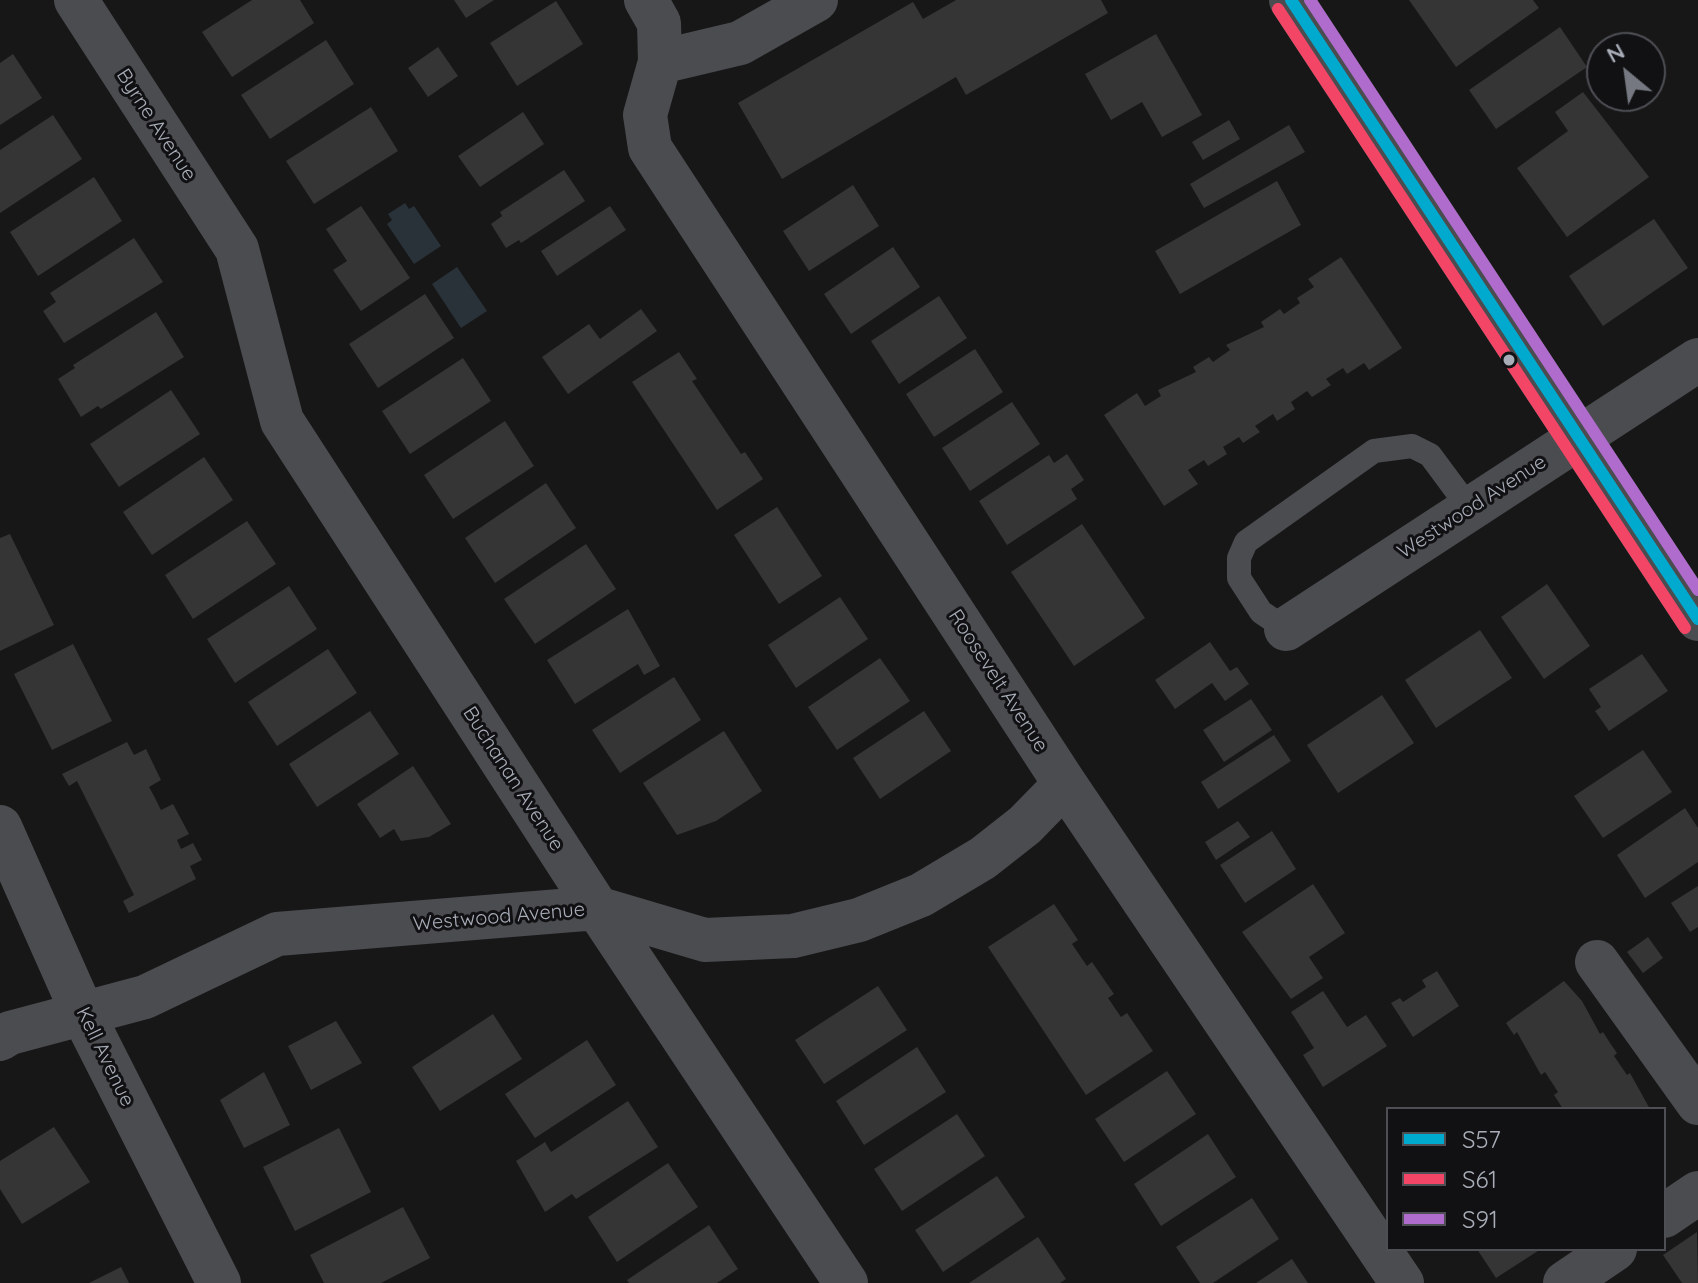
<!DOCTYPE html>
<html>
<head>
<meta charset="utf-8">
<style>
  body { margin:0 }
  #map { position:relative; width:1698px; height:1283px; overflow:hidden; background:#171717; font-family:Quicksand,sans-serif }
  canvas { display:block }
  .legend { position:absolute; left:1386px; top:1107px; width:280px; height:144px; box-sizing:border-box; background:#111113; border:2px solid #4d4f55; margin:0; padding:10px 14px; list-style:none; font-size:24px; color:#a8adb8 }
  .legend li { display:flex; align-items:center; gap:16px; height:40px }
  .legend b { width:40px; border:2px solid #4d4f55 }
  .north { position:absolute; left:1586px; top:32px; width:80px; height:80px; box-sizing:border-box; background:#111113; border:2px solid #4d4f55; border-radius:50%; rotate:331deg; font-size:22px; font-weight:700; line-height:32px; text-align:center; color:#a8adb8 }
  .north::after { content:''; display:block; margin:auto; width:28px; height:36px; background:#757880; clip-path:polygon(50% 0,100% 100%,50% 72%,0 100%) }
</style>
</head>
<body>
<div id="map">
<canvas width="1698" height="1283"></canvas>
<ul class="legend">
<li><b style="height:10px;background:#00a9ce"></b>S57</li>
<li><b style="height:10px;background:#f34667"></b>S61</li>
<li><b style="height:10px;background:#b06ccc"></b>S91</li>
</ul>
<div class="north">N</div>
</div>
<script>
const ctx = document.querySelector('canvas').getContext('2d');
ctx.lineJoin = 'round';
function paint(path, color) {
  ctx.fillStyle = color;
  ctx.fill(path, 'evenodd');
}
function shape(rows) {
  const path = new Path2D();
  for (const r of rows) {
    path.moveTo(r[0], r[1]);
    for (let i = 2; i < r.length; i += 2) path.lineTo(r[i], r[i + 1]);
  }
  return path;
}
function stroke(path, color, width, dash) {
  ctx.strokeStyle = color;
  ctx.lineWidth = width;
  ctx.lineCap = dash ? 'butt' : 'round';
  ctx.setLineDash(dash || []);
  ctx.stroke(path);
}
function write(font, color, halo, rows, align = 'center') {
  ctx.font = font + ' Quicksand,sans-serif';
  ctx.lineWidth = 6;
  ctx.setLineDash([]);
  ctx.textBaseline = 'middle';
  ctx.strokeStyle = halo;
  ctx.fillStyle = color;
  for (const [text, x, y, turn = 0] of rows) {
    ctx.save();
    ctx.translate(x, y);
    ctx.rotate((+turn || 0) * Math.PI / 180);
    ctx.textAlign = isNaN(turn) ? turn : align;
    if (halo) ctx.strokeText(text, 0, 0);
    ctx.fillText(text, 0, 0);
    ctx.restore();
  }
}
paint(shape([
  [405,203,409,209,414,206,441,246,414,264,387,224,392,220,388,214],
  [457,267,487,311,461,328,432,284]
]), '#2a3239');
paint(shape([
  [252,0,300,0,314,23,232,77,202,32],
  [454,0,494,0,466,18],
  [956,0,1101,0,1108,13,966,95,956,77,782,179,738,103,913,2,923,19],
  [1409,0,1533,0,1539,8,1456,67],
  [556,1,583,44,517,86,490,43],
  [1560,27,1587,67,1496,129,1469,90],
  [1156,34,1202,115,1162,137,1142,102,1111,120,1085,74],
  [326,40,354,84,270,139,241,95],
  [438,47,458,76,428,97,408,68],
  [13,54,42,98,0,125,0,63],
  [1583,92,1649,177,1567,237,1517,168,1568,131,1555,112],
  [371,107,398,151,314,204,286,161],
  [523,112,544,144,480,187,458,156],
  [53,115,82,159,0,213,0,150],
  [1229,120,1240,139,1203,160,1192,142],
  [1289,125,1305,152,1204,208,1190,184],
  [564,170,585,201,521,243,519,240,506,248,491,224,502,216,500,212],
  [94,177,122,221,38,276,10,232],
  [1277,181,1301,225,1180,294,1155,251],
  [853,185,879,226,809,271,783,231],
  [361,206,410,278,361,311,333,270,347,261,326,229],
  [610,206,626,230,557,276,541,251],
  [1654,219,1688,268,1603,326,1569,276],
  [134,238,163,282,64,343,43,311,56,302,50,293],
  [893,247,920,287,851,334,824,294],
  [1341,257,1402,348,1369,370,1364,363,1347,374,1343,368,1326,379,1331,385,1312,397,1307,391,1291,402,1295,409,1277,421,1273,414,1255,426,1260,432,1243,443,1239,437,1223,447,1227,454,1208,466,1204,460,1188,470,1198,484,1164,506,1104,415,1137,393,1145,406,1161,396,1158,390,1196,372,1193,367,1209,357,1213,362,1230,350,1226,345,1264,327,1261,322,1280,309,1284,314,1300,303,1297,298,1314,287,1308,279],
  [425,294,454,338,378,388,349,344],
  [939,296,967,338,899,384,871,341],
  [641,309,657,331,568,394,542,357,589,324,600,339],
  [156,312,184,357,101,409,98,406,81,417,58,379,75,368,73,365],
  [975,349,1003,392,934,437,906,394],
  [679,352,697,379,692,381,741,454,745,452,763,479,717,510,632,382],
  [463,358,491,401,410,454,382,411],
  [171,390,200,434,119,487,90,444],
  [1012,402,1040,444,970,491,942,448],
  [505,421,534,466,453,519,424,475],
  [1067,454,1084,480,1071,489,1077,499,1007,545,979,501,1049,455,1054,463],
  [204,457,233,500,152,555,123,512],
  [546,483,576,528,495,583,465,538],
  [777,507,822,576,779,604,734,535],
  [247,521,276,564,193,619,165,575],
  [1082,524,1145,618,1074,666,1011,572],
  [10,534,54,625,0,651,0,538],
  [586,544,616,589,535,644,504,599],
  [1547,584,1590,646,1544,679,1501,617],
  [289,586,317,629,235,683,207,639],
  [840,597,868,639,796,688,768,645],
  [628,609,660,666,644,675,638,664,575,704,547,660],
  [1480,630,1512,678,1436,728,1405,680],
  [1210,642,1230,671,1237,667,1249,684,1225,701,1212,683,1175,709,1155,680],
  [73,644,112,721,52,750,14,674],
  [328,649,357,693,277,746,248,702],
  [1642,654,1668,691,1609,731,1595,711,1601,707,1589,689],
  [880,658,910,701,837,750,808,707],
  [674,677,701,720,620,773,592,730],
  [1382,695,1414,743,1338,793,1307,745],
  [1251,699,1272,730,1224,762,1203,730],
  [370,711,399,754,317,807,289,764],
  [924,711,951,751,880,799,853,758],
  [724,731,762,791,716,821,677,835,643,783],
  [1274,735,1291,761,1218,809,1201,782],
  [127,742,134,755,146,749,161,780,149,787,154,796,161,810,173,804,189,834,177,840,181,849,193,843,202,860,190,866,196,879,129,913,123,901,134,895,77,781,69,786,62,774],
  [1643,750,1672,792,1603,838,1574,796],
  [413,766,451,824,429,837,401,841,394,829,380,838,357,804],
  [1685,808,1698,828,1698,862,1645,898,1617,855],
  [1238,821,1250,837,1216,860,1205,842],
  [1272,831,1296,869,1245,903,1220,865],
  [1313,884,1345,933,1309,957,1323,978,1291,999,1242,932],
  [1698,886,1698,927,1690,932,1671,903],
  [1054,904,1078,940,1072,944,1087,966,1092,962,1114,994,1108,998,1121,1017,1127,1013,1153,1051,1086,1095,988,947],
  [1648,937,1663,958,1643,973,1627,952],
  [1437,971,1459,1006,1413,1037,1391,1003,1400,998,1403,1002,1426,987,1422,980],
  [1564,981,1582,1001,1600,1034,1603,1032,1610,1043,1617,1053,1614,1056,1627,1075,1630,1073,1650,1109,1563,1109,1554,1095,1558,1092,1545,1072,1541,1075,1517,1032,1514,1035,1506,1023],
  [878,986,907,1030,824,1084,795,1040],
  [1323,991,1347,1027,1366,1015,1387,1046,1323,1087,1303,1055,1314,1048,1291,1012],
  [493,1014,522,1059,440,1111,412,1067],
  [336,1021,362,1063,311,1090,288,1046],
  [587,1040,616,1085,535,1138,505,1094],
  [917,1047,946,1092,864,1145,836,1101],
  [1167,1071,1196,1114,1124,1162,1095,1119],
  [264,1072,290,1125,244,1148,220,1100],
  [628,1101,658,1147,576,1199,572,1194,545,1212,516,1161,545,1142,551,1152],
  [957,1114,985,1156,902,1211,874,1169],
  [54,1127,90,1182,22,1224,0,1189,0,1161],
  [339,1128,371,1192,295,1231,263,1167],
  [1208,1134,1236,1177,1161,1226,1134,1184],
  [668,1163,698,1207,617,1262,588,1217],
  [997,1176,1025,1217,943,1272,915,1230],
  [1252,1198,1279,1239,1213,1283,1200,1283,1176,1247],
  [403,1207,430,1258,381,1283,324,1283,310,1255],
  [709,1225,738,1269,717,1283,629,1283,627,1280],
  [1697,1232,1698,1283,1682,1283,1663,1255],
  [1038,1237,1066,1279,1060,1283,969,1283],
  [1477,1249,1541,1249,1496,1278],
  [1292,1259,1308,1283,1256,1283],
  [121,1267,129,1283,89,1283]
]), '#353536');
stroke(shape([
  [1286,629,1261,612,1239,578,1239,558,1246,542,1374,451,1412,446,1430,455,1470,509]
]), '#4b4c50', 24);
stroke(shape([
  [76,0,237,249,282,421,597,908,846,1283],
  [646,0,659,23,660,62,645,115,650,148,1065,784,1402,1283],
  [660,62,740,43,816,0],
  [1286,629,1698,360],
  [0,827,83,1014,219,1283],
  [1597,962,1698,1103],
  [0,1039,10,1033,145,997,277,934,597,908,705,940,793,936,859,920,921,895,983,858,1025,825,1065,784],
  [1664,1216,1698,1193],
  [1565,1283,1615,1249]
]), '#4b4c50', 44);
stroke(shape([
  [1291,0,1698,619]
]), '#4b4c50', 44);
stroke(shape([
  [1291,0,1698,619]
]), '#00a9ce', 12);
stroke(shape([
  [1278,9,1685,628]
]), '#f34667', 12);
stroke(shape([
  [1310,0,1698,590]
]), '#b06ccc', 12);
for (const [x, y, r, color] of [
  [1509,360,7,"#a8adb8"]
]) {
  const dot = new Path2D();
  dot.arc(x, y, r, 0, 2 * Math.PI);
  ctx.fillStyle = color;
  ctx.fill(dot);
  stroke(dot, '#111113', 3);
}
write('20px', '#a8adb8', '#111113', [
  ["Byrne Avenue",156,125,57],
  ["Westwood Avenue",1472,507,-33],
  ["Roosevelt Avenue",998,681,57],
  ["Buchanan Avenue",513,779,57],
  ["Westwood Avenue",499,917,-5],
  ["Kell Avenue",105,1057,64]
]);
</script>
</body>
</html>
